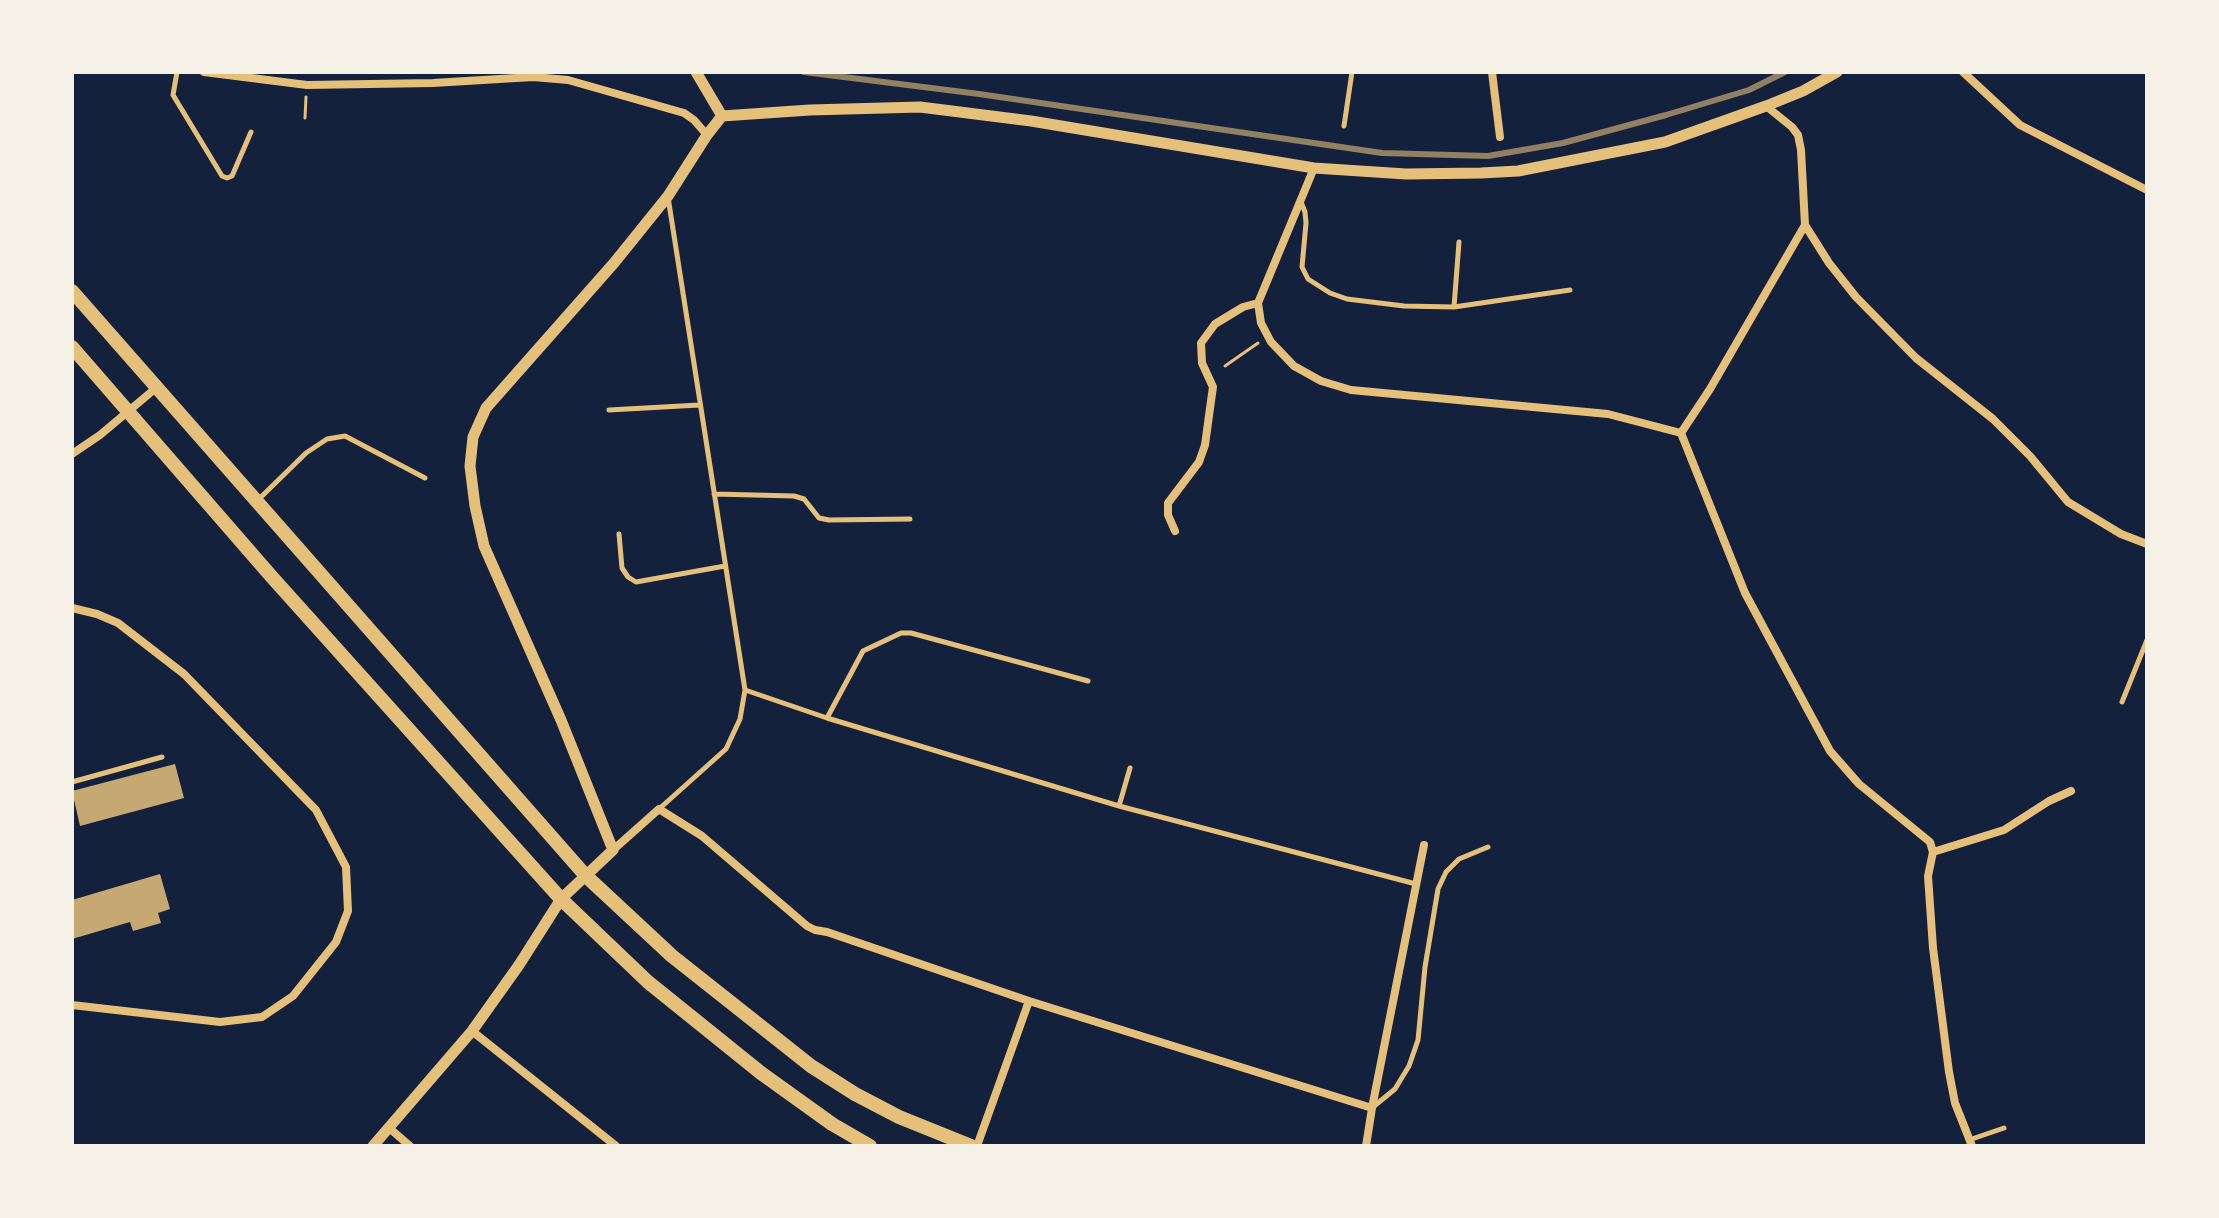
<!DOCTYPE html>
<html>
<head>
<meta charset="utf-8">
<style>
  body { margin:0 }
  #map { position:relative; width:2219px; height:1218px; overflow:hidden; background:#14213d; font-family:Ubuntu,sans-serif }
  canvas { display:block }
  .frame { position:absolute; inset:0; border:74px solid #f6f1e7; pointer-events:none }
</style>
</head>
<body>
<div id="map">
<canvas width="2219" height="1218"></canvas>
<div class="frame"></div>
</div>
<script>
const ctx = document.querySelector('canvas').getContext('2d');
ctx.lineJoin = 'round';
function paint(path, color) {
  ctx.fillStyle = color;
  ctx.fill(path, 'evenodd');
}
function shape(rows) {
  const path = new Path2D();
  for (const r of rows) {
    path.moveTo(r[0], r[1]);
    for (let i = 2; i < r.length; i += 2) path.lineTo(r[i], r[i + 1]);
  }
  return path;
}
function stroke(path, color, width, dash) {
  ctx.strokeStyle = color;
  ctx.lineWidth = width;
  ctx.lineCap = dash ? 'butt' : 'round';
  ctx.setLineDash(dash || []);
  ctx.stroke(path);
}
paint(shape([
  [175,764,184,798,80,826,72,791],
  [160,874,170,909,158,913,161,923,133,931,130,922,72,939,72,900]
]), '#c6a872');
stroke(shape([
  [305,118,306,97],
  [1225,366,1258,343]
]), '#e5c07b', 3);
stroke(shape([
  [177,72,173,95,222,176,227,178,232,176,251,132],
  [1344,126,1352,72],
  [1301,202,1305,212,1306,223,1302,267,1308,279,1330,293,1347,299,1404,306,1454,307,1570,290],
  [1454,307,1459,242],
  [609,410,699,405],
  [714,494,794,496,804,499,819,518,829,520,910,519],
  [259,499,306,453,327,439,345,436,425,478],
  [619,534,622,568,628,577,636,582,725,566],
  [745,690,827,718,1119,806,1416,884],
  [2122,702,2147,640],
  [827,718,863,651,901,633,911,633,1088,681],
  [72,782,162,757],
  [1119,806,1130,768],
  [659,809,726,749,740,719,745,690,668,197],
  [1373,1107,1395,1089,1409,1066,1418,1040,1425,967,1438,889,1446,872,1459,859,1488,847],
  [1969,1140,2004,1128]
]), '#e5c07b', 5);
stroke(shape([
  [204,72,307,85,433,83,533,77,568,80,684,113,694,120,707,135],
  [1492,72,1500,137],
  [1963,72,2020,125,2147,190],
  [1766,106,1792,127,1798,135,1801,150,1805,225,1710,389,1681,433,1745,593,1830,751,1859,784,1930,842,1933,852,1928,876,1933,948,1949,1072,1955,1103,1972,1146],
  [1314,168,1258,303,1261,323,1271,342,1294,366,1321,381,1351,390,1608,414,1681,433],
  [1805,225,1829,263,1856,297,1916,358,1993,419,2030,456,2068,502,2121,534,2147,544],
  [72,454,100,435,156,388],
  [1175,531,1168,515,1168,503,1199,462,1205,445,1211,401,1213,387,1202,363,1201,343,1215,324,1243,307,1258,303],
  [72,608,97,614,118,623,184,674,316,810,346,867,348,911,336,942,293,996,262,1017,220,1022,72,1005],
  [613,850,659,809,702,836,807,926,815,930,827,932,1029,1001,1372,1108,1366,1146],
  [1933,852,2004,830,2049,801,2071,791],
  [472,1031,616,1146],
  [1372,1108,1424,845],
  [388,1127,410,1146],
  [977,1146,1029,1001]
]), '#e5c07b', 8);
stroke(shape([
  [696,72,722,116],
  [373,1146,472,1031,519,965,561,899,613,850,561,720,484,546,475,506,470,466,473,437,486,408,614,263,668,196,707,135,722,116,810,110,920,107,1031,121,1314,168,1406,174,1481,173,1518,171,1665,142,1766,106,1803,91,1837,72]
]), '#e5c07b', 11);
stroke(shape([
  [72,291,586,876,672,956,811,1066,855,1094,899,1117,971,1146],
  [72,347,271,576,561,899,648,982,761,1073,832,1124,870,1146]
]), '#e5c07b', 14);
stroke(shape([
  [804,72,979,94,1382,153,1488,156,1563,143,1666,115,1749,90,1785,72]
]), '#918062', 6);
</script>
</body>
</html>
